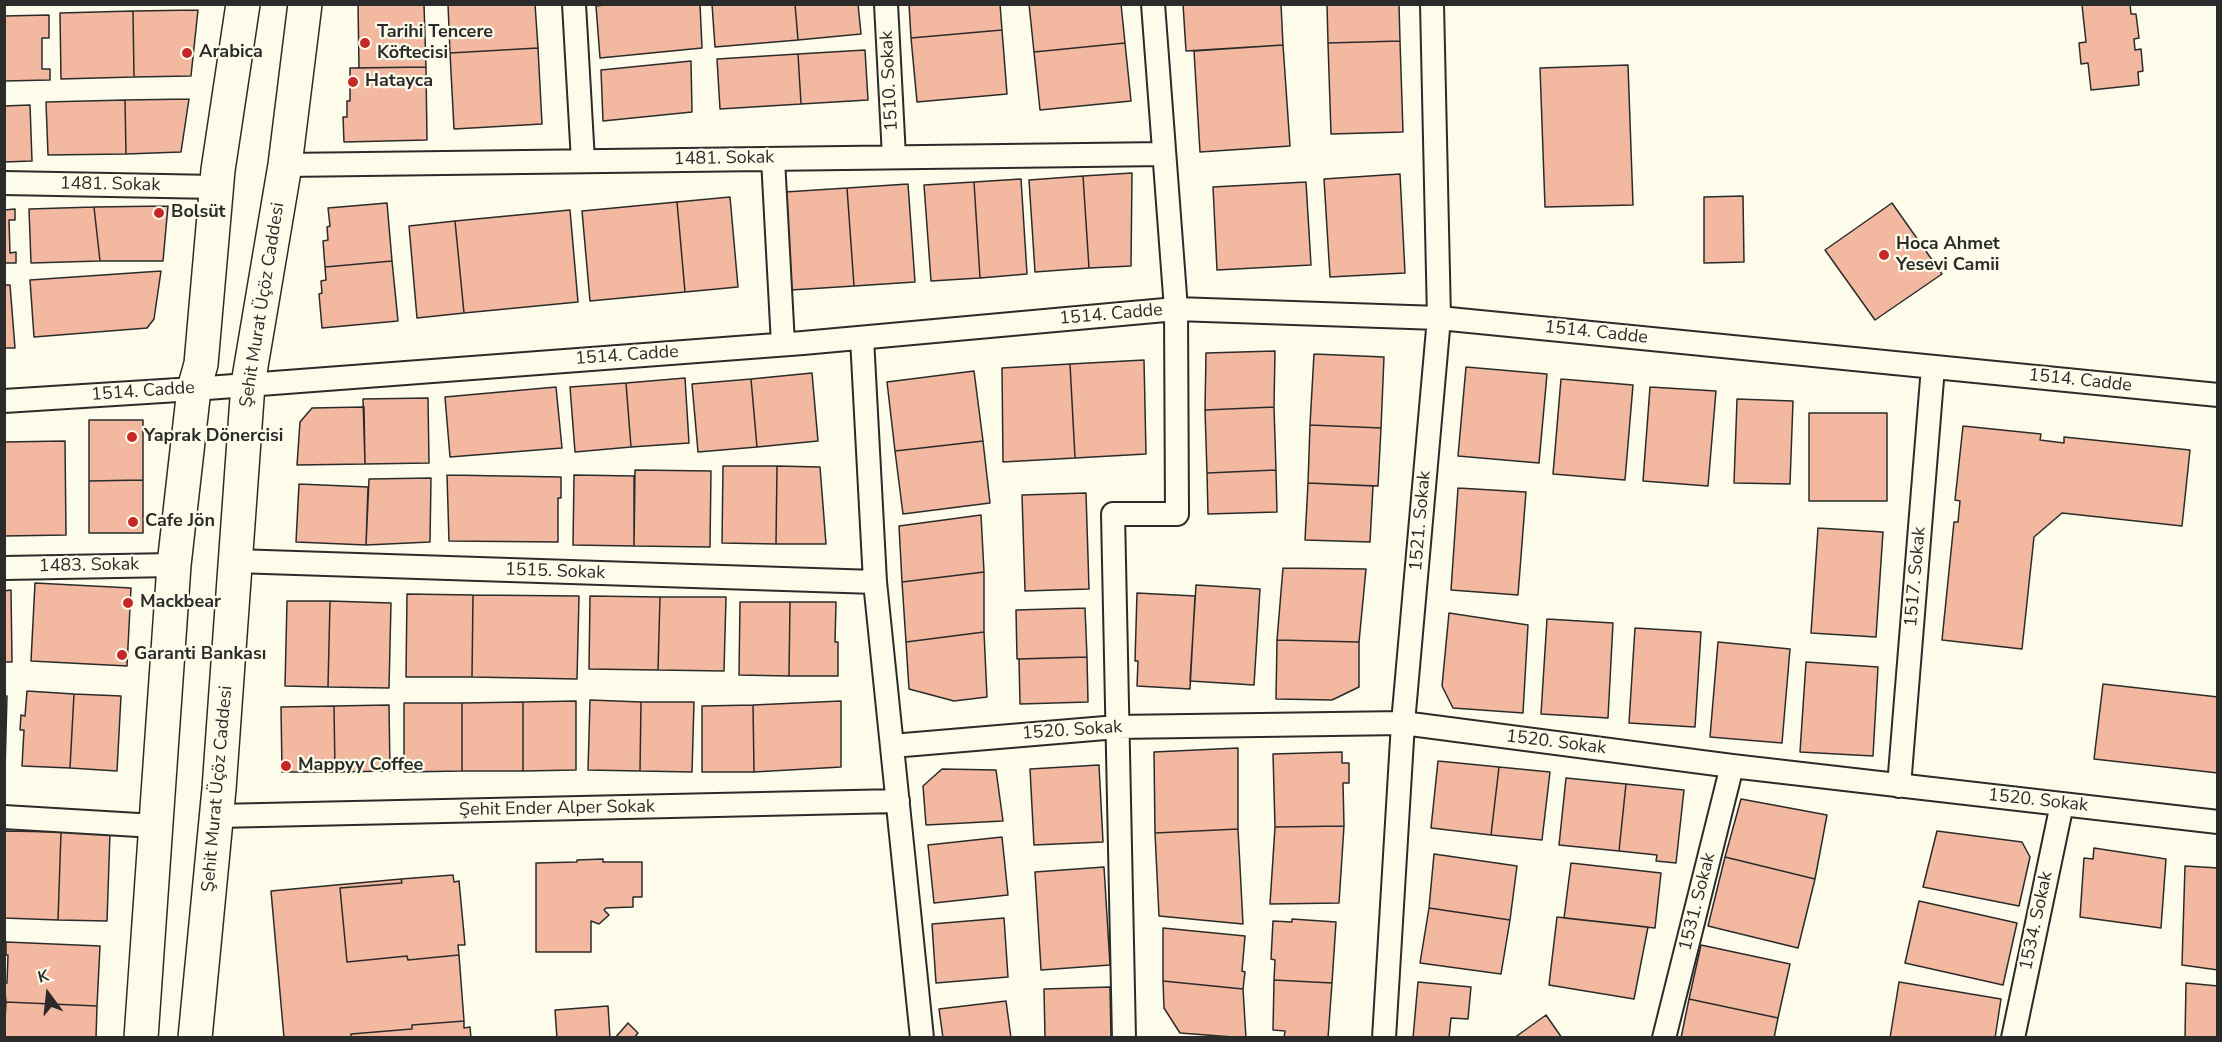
<!DOCTYPE html>
<html>
<head>
<meta charset="utf-8">
<style>
  body { margin:0 }
  #map { position:relative; width:2222px; height:1042px; overflow:hidden; background:#fdfbea; font-family:"Nunito Sans",sans-serif }
  canvas { display:block }
  .frame { position:absolute; inset:0; border:6px solid #2b2b2b; pointer-events:none }
  .north { position:absolute; left:18px; top:964px; width:60px; height:60px; -webkit-text-stroke:4px #fdfbea; paint-order:stroke; rotate:345deg; font-size:16px; font-weight:700; line-height:24px; text-align:center; color:#2b2b2b }
  .north::after { content:''; display:block; margin:auto; width:21px; height:27px; background:#2b2b2b; clip-path:polygon(50% 0,100% 100%,50% 72%,0 100%) }
</style>
</head>
<body>
<div id="map">
<canvas width="2222" height="1042"></canvas>
<div class="frame"></div>
<div class="north">K</div>
</div>
<script>
const ctx = document.querySelector('canvas').getContext('2d');
ctx.lineJoin = 'round';
function paint(path, color) {
  ctx.fillStyle = color;
  ctx.fill(path, 'evenodd');
}
function shape(rows) {
  const path = new Path2D();
  for (const r of rows) {
    path.moveTo(r[0], r[1]);
    for (let i = 2; i < r.length; i += 2) path.lineTo(r[i], r[i + 1]);
  }
  return path;
}
function stroke(path, color, width, dash) {
  ctx.strokeStyle = color;
  ctx.lineWidth = width;
  ctx.lineCap = dash ? 'butt' : 'round';
  ctx.setLineDash(dash || []);
  ctx.stroke(path);
}
function write(font, color, halo, rows, align = 'center') {
  ctx.font = font + ' "Nunito Sans",sans-serif';
  ctx.lineWidth = 4.5;
  ctx.setLineDash([]);
  ctx.textBaseline = 'middle';
  ctx.strokeStyle = halo;
  ctx.fillStyle = color;
  for (const [text, x, y, turn = 0] of rows) {
    ctx.save();
    ctx.translate(x, y);
    ctx.rotate((+turn || 0) * Math.PI / 180);
    ctx.textAlign = isNaN(turn) ? turn : align;
    if (halo) ctx.strokeText(text, 0, 0);
    ctx.fillText(text, 0, 0);
    ctx.restore();
  }
}
const building = shape([
  [358,4,424,4,426,67,359,68,358,4],
  [448,4,535,4,538,48,450,53,448,4],
  [613,4,700,4,702,48,600,58,596,6,613,4],
  [712,4,795,4,798,40,715,47,712,4],
  [795,4,858,4,861,34,798,40,795,4],
  [909,4,1000,4,1002,30,911,38,909,4],
  [1029,4,1121,4,1125,43,1034,52,1029,4],
  [1183,4,1281,4,1283,45,1186,51,1183,4],
  [1327,4,1399,4,1400,41,1328,43,1327,4],
  [2130,4,2131,14,2136,14,2139,38,2134,39,2135,50,2141,49,2143,71,2138,72,2139,85,2091,90,2088,63,2081,64,2079,43,2086,42,2082,5,2130,4],
  [198,10,191,76,134,77,133,11,198,10],
  [133,11,134,77,61,79,60,13,133,11],
  [49,15,49,38,42,38,42,69,50,69,50,80,4,81,4,16,49,15],
  [1002,30,1007,94,917,102,911,38,1002,30],
  [1400,41,1403,132,1331,134,1328,43,1400,41],
  [1125,43,1131,101,1040,110,1034,52,1125,43],
  [1283,45,1290,146,1200,152,1194,51,1283,45],
  [538,48,542,124,454,129,450,53,538,48],
  [865,50,868,100,801,104,798,54,865,50],
  [798,54,801,104,720,109,717,59,798,54],
  [691,61,692,112,603,121,601,70,691,61],
  [1628,65,1633,205,1545,207,1540,68,1628,65],
  [426,67,427,140,344,142,343,117,347,117,347,101,350,101,350,68,426,67],
  [189,99,181,152,126,154,125,100,189,99],
  [125,100,126,154,48,155,46,102,125,100],
  [30,105,32,161,4,162,4,106,30,105],
  [1132,173,1131,266,1089,268,1083,176,1132,173],
  [1400,174,1405,273,1330,277,1324,179,1400,174],
  [1083,176,1089,268,1035,272,1029,180,1083,176],
  [1021,179,1027,274,980,278,974,182,1021,179],
  [974,182,980,278,931,281,924,185,974,182],
  [1306,182,1311,265,1217,270,1213,187,1306,182],
  [908,184,915,282,854,286,847,188,908,184],
  [847,188,854,286,791,290,785,192,847,188],
  [1743,196,1744,262,1704,263,1704,197,1743,196],
  [730,197,738,287,685,292,677,202,730,197],
  [677,202,685,292,590,301,582,211,677,202],
  [387,203,392,261,325,267,323,241,328,240,327,227,330,226,328,208,387,203],
  [1892,203,1942,274,1875,320,1825,250,1892,203],
  [168,206,163,261,100,261,94,207,168,206],
  [94,207,100,261,31,263,29,209,94,207],
  [15,209,15,220,9,220,10,253,16,252,16,263,4,263,4,210,15,209],
  [570,210,578,302,464,313,455,221,570,210],
  [455,221,464,313,417,318,409,226,455,221],
  [392,261,398,321,322,328,319,294,322,293,321,281,326,280,325,267,392,261],
  [161,271,154,319,147,328,34,337,30,280,161,271],
  [4,285,10,285,15,348,4,348,4,285],
  [1275,351,1274,407,1205,410,1206,353,1275,351],
  [1314,354,1384,357,1381,428,1310,425,1314,354],
  [1144,360,1146,454,1075,458,1070,364,1144,360],
  [1070,364,1075,458,1003,462,1002,368,1070,364],
  [1466,367,1547,374,1539,463,1458,456,1466,367],
  [974,371,983,441,895,451,887,382,974,371],
  [812,373,818,441,757,447,751,379,812,373],
  [685,378,689,443,631,447,626,383,685,378],
  [751,379,757,447,698,452,692,384,751,379],
  [1561,379,1633,385,1625,480,1553,474,1561,379],
  [626,383,631,447,575,452,570,387,626,383],
  [556,387,562,448,450,457,445,397,556,387],
  [1650,387,1716,391,1708,486,1643,481,1650,387],
  [428,398,429,463,365,464,363,399,428,398],
  [1737,399,1793,401,1790,484,1734,483,1737,399],
  [364,407,365,464,297,465,300,422,312,408,364,407],
  [1274,407,1276,470,1207,473,1205,410,1274,407],
  [1809,413,1887,413,1887,501,1809,501,1809,413],
  [89,420,143,420,143,480,89,481,89,420],
  [1310,425,1381,428,1378,486,1308,483,1310,425],
  [1963,426,2041,434,2040,440,2064,443,2064,437,2190,450,2182,526,2062,513,2034,537,2022,649,1942,640,1954,522,1958,522,1960,501,1955,500,1963,426],
  [65,441,66,535,4,536,4,442,65,441],
  [983,441,990,503,903,514,895,451,983,441],
  [723,466,777,466,776,544,722,543,723,466],
  [777,466,820,467,826,544,776,544,777,466],
  [635,470,711,471,710,547,634,546,635,470],
  [1276,470,1277,512,1208,514,1207,473,1276,470],
  [447,475,561,477,561,498,558,498,558,542,449,541,447,475],
  [574,475,634,476,634,546,573,545,574,475],
  [431,478,430,542,366,545,369,479,431,478],
  [143,480,143,533,89,533,89,481,143,480],
  [1308,483,1373,486,1370,542,1305,540,1308,483],
  [299,484,368,487,366,545,296,542,299,484],
  [1458,488,1526,492,1518,595,1451,590,1458,488],
  [1086,493,1089,589,1025,591,1022,495,1086,493],
  [981,515,984,572,902,582,899,526,981,515],
  [1818,528,1883,532,1876,637,1811,633,1818,528],
  [1283,568,1366,569,1359,642,1277,640,1283,568],
  [984,572,984,632,906,642,902,582,984,572],
  [35,583,131,588,127,666,31,661,35,583],
  [1196,585,1260,589,1254,685,1190,681,1196,585],
  [11,590,12,662,4,662,4,591,11,590],
  [1137,593,1195,596,1190,689,1137,686,1138,661,1135,661,1137,593],
  [407,594,473,595,472,677,406,677,407,594],
  [473,595,579,596,577,679,472,677,473,595],
  [590,596,660,597,658,670,589,669,590,596],
  [660,597,726,597,724,671,658,670,660,597],
  [287,601,330,601,328,687,285,686,287,601],
  [330,601,391,603,389,688,328,687,330,601],
  [740,602,790,602,789,676,739,675,740,602],
  [790,602,836,602,835,642,838,642,838,676,789,676,790,602],
  [1085,608,1087,657,1017,659,1016,610,1085,608],
  [1449,613,1528,625,1523,713,1453,708,1442,686,1449,613],
  [1547,619,1613,623,1608,718,1541,714,1547,619],
  [1635,628,1701,632,1695,727,1629,723,1635,628],
  [984,632,987,697,954,701,909,689,906,642,984,632],
  [1277,640,1359,642,1359,687,1332,700,1276,699,1277,640],
  [1718,642,1790,649,1782,743,1710,737,1718,642],
  [1087,657,1088,702,1020,704,1019,659,1087,657],
  [1806,662,1878,667,1873,756,1800,752,1806,662],
  [2103,684,2218,697,2218,773,2094,759,2103,684],
  [27,691,74,694,70,768,22,766,24,730,20,730,21,715,25,716,27,691],
  [74,694,121,696,117,771,70,768,74,694],
  [4,696,7,696,5,770,4,770,4,696],
  [590,700,641,702,640,771,588,770,590,700],
  [576,701,576,770,523,771,523,702,576,701],
  [841,701,841,767,754,772,753,705,841,701],
  [523,702,523,771,462,771,462,703,523,702],
  [641,702,694,702,692,772,640,771,641,702],
  [404,703,462,703,462,771,404,772,404,703],
  [389,705,390,771,335,772,334,706,389,705],
  [753,705,754,772,702,772,702,706,753,705],
  [334,706,335,772,282,772,281,707,334,706],
  [1238,748,1238,829,1155,833,1154,752,1238,748],
  [1342,752,1342,763,1349,763,1349,783,1343,783,1344,826,1275,827,1273,754,1342,752],
  [1438,761,1499,767,1491,835,1431,828,1438,761],
  [1099,765,1103,842,1034,845,1030,769,1099,765],
  [1499,767,1550,772,1542,840,1491,835,1499,767],
  [942,769,996,770,1003,821,926,825,923,786,942,769],
  [1566,778,1626,784,1619,851,1559,845,1566,778],
  [1626,784,1684,790,1676,863,1656,861,1657,855,1619,851,1626,784],
  [1741,799,1827,815,1815,879,1725,857,1741,799],
  [1344,826,1339,903,1270,904,1275,827,1344,826],
  [1238,829,1243,924,1159,916,1155,833,1238,829],
  [4,831,61,832,58,920,4,918,4,831],
  [1937,831,2022,842,2030,857,2019,906,1923,887,1937,831],
  [61,832,110,833,107,921,58,920,61,832],
  [1002,837,1008,895,934,903,928,845,1002,837],
  [2094,848,2166,859,2161,928,2080,917,2084,858,2093,859,2094,848],
  [1434,854,1517,866,1510,920,1429,908,1434,854],
  [1725,857,1815,879,1798,948,1708,926,1725,857],
  [603,859,603,862,642,862,642,897,633,897,633,907,606,908,604,910,609,915,599,924,591,921,591,952,536,952,536,863,577,862,577,860,603,859],
  [1571,863,1661,873,1655,928,1564,918,1571,863],
  [2185,866,2218,868,2218,970,2182,965,2185,866],
  [1104,867,1110,965,1041,970,1035,872,1104,867],
  [453,875,454,882,459,881,465,945,458,945,459,955,408,960,407,956,347,962,340,888,402,883,401,879,453,875],
  [401,879,402,883,340,888,347,962,407,956,408,960,459,955,464,1021,412,1025,412,1029,351,1034,351,1038,284,1038,271,891,401,879],
  [1919,901,2017,923,2003,985,1905,963,1919,901],
  [1429,908,1510,920,1501,974,1420,963,1429,908],
  [1557,917,1648,927,1634,999,1549,985,1557,917],
  [1004,918,1008,977,936,983,932,924,1004,918],
  [1292,919,1336,922,1332,983,1274,980,1275,960,1271,959,1273,921,1292,922,1292,919],
  [1163,928,1245,936,1242,971,1245,972,1243,989,1163,981,1163,928],
  [6,942,100,946,97,1006,6,1002,4,983,7,983,8,955,6,955,6,942],
  [1701,945,1790,964,1778,1018,1689,999,1701,945],
  [1274,980,1332,983,1328,1038,1284,1038,1285,1031,1273,1030,1274,980],
  [1163,981,1243,989,1246,1038,1180,1033,1164,1008,1163,981],
  [1418,982,1471,987,1468,1019,1451,1018,1449,1038,1413,1038,1418,982],
  [1899,982,2001,999,1995,1038,1890,1038,1899,982],
  [2186,983,2218,986,2218,1038,2185,1038,2186,983],
  [1110,987,1111,1038,1045,1038,1044,989,1110,987],
  [1689,999,1778,1018,1774,1038,1681,1038,1689,999],
  [1006,1001,1011,1038,943,1038,939,1009,1006,1001],
  [6,1002,97,1006,96,1038,4,1038,6,1002],
  [608,1006,610,1038,557,1038,555,1010,608,1006],
  [1546,1015,1562,1038,1514,1038,1546,1015],
  [464,1021,464,1028,470,1027,471,1038,351,1038,351,1034,412,1029,412,1025,464,1021],
  [628,1023,638,1033,634,1038,615,1038,628,1023]
]);
paint(building, '#f2b8a0');
stroke(building, '#2b2b2b', 1.5);
const street = shape([
  [574,4,583,161],
  [886,4,894,157],
  [773,159,783,344],
  [285,165,1164,154],
  [4,183,216,187],
  [862,338,875,582,922,1038],
  [4,401,194,389,803,343,1176,309,1439,318,2218,395],
  [235,561,875,582],
  [4,568,174,565],
  [892,746,1117,727,1403,723,1732,766,2218,822],
  [1899,786,1933,367],
  [217,816,898,801],
  [4,817,155,826],
  [1124,1038,1113,514,1177,514,1176,309,1153,4],
  [1384,1038,1403,723,1439,318,1432,4],
  [1664,1038,1732,766],
  [2013,1038,2062,804]
]);
const secondary = shape([
  [141,1038,174,565,194,389,201,364,218,170,243,4],
  [195,1038,219,789,248,384,285,165,305,4]
]);
stroke(street, '#2b2b2b', 26);
stroke(secondary, '#2b2b2b', 36);
stroke(street, '#fdfbea', 22);
stroke(secondary, '#fdfbea', 33);
for (const [x, y, r, color] of [
  [365,43,6,"#c62828"],
  [187,53,6,"#c62828"],
  [353,82,6,"#c62828"],
  [159,213,6,"#c62828"],
  [1884,255,6,"#c62828"],
  [132,437,6,"#c62828"],
  [133,522,6,"#c62828"],
  [128,603,6,"#c62828"],
  [122,655,6,"#c62828"],
  [286,766,6,"#c62828"]
]) {
  const dot = new Path2D();
  dot.arc(x, y, r, 0, 2 * Math.PI);
  ctx.fillStyle = color;
  ctx.fill(dot);
  stroke(dot, '#fdfbea', 2);
}
write('bold 18px', '#2b2b2b', '#fdfbea', [
  ["Tarihi Tencere",377,33],
  ["Köftecisi",377,54],
  ["Arabica",199,53],
  ["Hatayca",365,82],
  ["Bolsüt",171,213],
  ["Hoca Ahmet",1896,245],
  ["Yesevi Camii",1896,266],
  ["Yaprak Dönercisi",144,437],
  ["Cafe Jön",145,522],
  ["Mackbear",140,603],
  ["Garanti Bankası",134,655],
  ["Mappyy Coffee",298,766]
], 'left');
write('18px', '#2b2b2b', '#fdfbea', [
  ["1510. Sokak",890,81,-93],
  ["1481. Sokak",724,159,-1],
  ["1481. Sokak",110,185,1],
  ["Şehit Murat Üçöz Caddesi",263,305,-81],
  ["1514. Cadde",1111,315,-5],
  ["1514. Cadde",1596,333,6],
  ["1514. Cadde",627,356,-4],
  ["1514. Cadde",2080,381,6],
  ["1514. Cadde",143,392,-4],
  ["1521. Sokak",1421,521,-85],
  ["1483. Sokak",89,566,-1],
  ["1515. Sokak",555,572,2],
  ["1517. Sokak",1916,577,-85],
  ["1520. Sokak",1072,731,-4],
  ["1520. Sokak",1556,743,7],
  ["Şehit Murat Üçöz Caddesi",218,789,-85],
  ["1520. Sokak",2038,801,6],
  ["Şehit Ender Alper Sokak",557,809,-1],
  ["1531. Sokak",1698,902,-76],
  ["1534. Sokak",2037,921,-78]
]);
</script>
</body>
</html>
